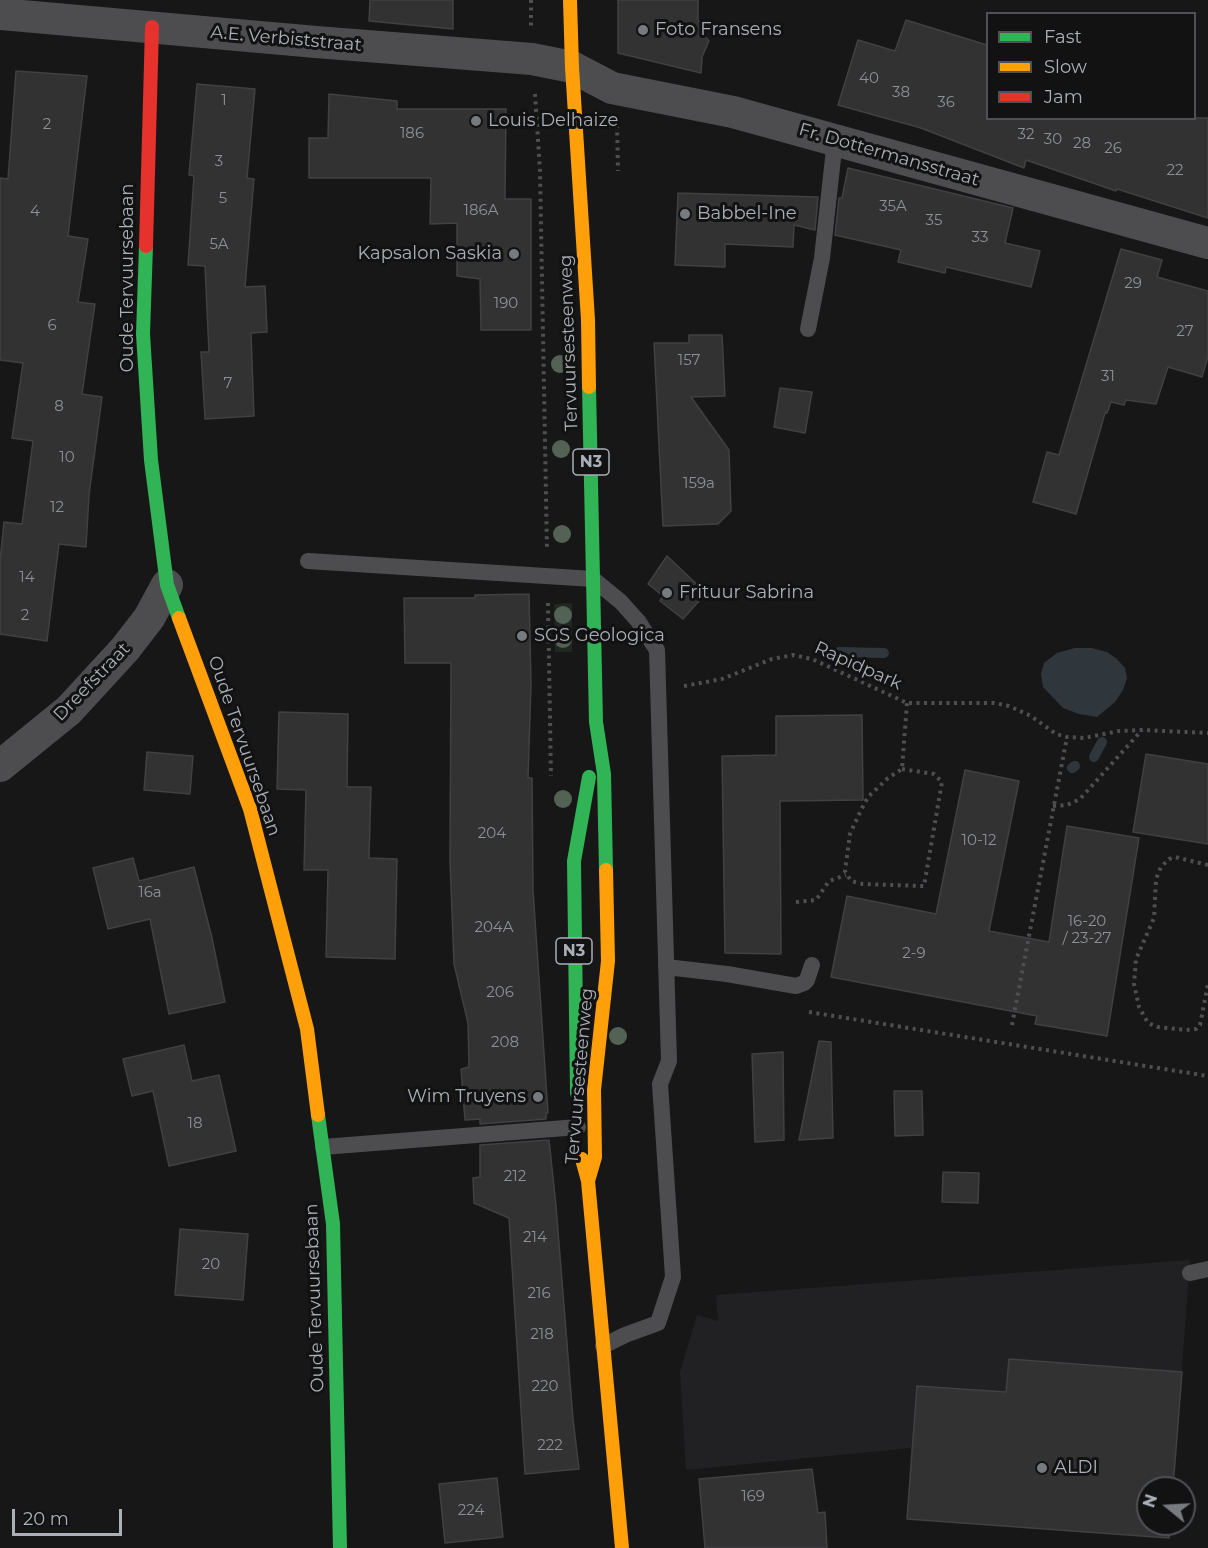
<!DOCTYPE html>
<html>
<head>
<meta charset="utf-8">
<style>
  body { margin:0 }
  #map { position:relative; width:1208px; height:1548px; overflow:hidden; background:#171718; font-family:Montserrat,sans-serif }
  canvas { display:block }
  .legend { position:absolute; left:986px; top:12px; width:210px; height:108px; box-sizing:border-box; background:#121213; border:2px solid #4f5155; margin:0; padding:8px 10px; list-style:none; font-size:18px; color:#abafb7 }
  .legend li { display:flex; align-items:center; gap:12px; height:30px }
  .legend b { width:30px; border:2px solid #4f5155 }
  .north { position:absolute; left:1136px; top:1476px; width:60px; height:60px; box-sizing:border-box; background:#121213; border:2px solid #4f5155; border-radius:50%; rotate:288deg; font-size:16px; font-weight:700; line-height:24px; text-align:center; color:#abafb7 }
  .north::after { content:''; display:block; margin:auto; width:21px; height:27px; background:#777a7f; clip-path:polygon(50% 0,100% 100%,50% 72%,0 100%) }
  .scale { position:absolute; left:12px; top:1509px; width:110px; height:27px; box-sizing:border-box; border:3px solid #abafb7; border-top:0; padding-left:8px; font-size:18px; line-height:21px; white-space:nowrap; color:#abafb7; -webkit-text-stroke:4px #121213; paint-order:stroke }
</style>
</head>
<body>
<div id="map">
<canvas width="1208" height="1548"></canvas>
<ul class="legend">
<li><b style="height:8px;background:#30b455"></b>Fast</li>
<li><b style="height:8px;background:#ff9f0a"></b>Slow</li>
<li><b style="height:8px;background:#e5322d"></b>Jam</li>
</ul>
<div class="north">N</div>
<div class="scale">20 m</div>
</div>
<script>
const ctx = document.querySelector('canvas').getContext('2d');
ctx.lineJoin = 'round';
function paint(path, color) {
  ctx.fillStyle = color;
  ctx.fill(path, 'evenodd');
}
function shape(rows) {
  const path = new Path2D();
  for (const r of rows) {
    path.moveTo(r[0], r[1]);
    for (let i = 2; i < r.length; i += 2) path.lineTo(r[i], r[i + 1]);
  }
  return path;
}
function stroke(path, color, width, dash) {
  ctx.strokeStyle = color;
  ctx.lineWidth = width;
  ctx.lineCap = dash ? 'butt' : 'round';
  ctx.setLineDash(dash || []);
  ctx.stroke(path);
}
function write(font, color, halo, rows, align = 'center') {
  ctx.font = font + ' Montserrat,sans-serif';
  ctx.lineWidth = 6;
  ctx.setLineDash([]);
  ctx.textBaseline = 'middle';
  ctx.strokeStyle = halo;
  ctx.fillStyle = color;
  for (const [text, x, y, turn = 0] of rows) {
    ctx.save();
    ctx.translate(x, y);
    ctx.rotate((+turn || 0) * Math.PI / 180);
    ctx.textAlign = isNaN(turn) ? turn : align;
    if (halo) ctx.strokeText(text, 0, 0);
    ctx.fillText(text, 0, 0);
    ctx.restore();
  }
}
paint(shape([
  [1190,1260,1173,1488,1148,1488,1148,1524,1170,1524,1169,1538,907,1519,911,1448,686,1470,680,1372,697,1315,718,1321,716,1295]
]), '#212123');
paint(shape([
  [572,603,572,652,555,652,554,604]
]), '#212722');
paint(shape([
  [1075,648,1092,648,1107,652,1117,659,1125,668,1127,678,1123,690,1115,702,1097,717,1079,714,1063,708,1043,687,1041,674,1044,663,1057,653]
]), '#30373c');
stroke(shape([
  [839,652,884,653],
  [1094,757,1102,742],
  [1072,768,1075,766]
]), '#30373c', 10);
const building = shape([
  [370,0,453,0,453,29,369,21,370,0],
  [618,0,698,0,698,20,706,28,702,33,709,41,702,57,701,73,618,53,618,0],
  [906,20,987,45,987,118,1208,118,1208,218,1117,189,1116,191,1026,160,1024,168,921,128,838,105,858,40,895,51,906,20],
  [16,71,87,76,68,236,88,239,78,302,95,304,82,394,102,397,89,495,86,547,59,544,47,641,0,634,0,561,4,522,22,524,33,441,12,438,23,363,0,360,0,178,8,179,16,71],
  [197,84,255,89,247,178,254,179,245,287,265,286,267,332,251,333,254,416,205,419,201,352,209,352,205,266,188,265,194,176,189,175,197,84],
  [329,94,397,101,397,109,506,109,505,199,531,199,531,330,481,330,480,279,457,276,457,223,430,224,431,178,309,178,309,138,328,138,329,94],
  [848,168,1013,208,1005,243,1040,251,1031,287,946,267,945,273,898,262,901,250,835,235,839,198,842,198,848,168],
  [678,193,818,197,815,230,794,225,793,247,725,244,725,267,675,265,678,193],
  [1121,249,1162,260,1157,277,1208,291,1208,357,1202,377,1168,367,1156,404,1126,400,1124,405,1111,402,1107,413,1105,413,1076,514,1033,502,1047,452,1059,455,1121,249],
  [689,335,722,335,725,396,691,397,729,450,731,511,718,524,663,526,654,343,689,343,689,335],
  [780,388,812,392,805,433,774,427,780,388],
  [667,556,706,593,683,619,660,601,663,596,648,584,667,556],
  [529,594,531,684,528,778,532,778,533,890,548,1113,546,1113,546,1119,480,1124,480,1119,465,1120,461,1069,469,1067,468,1023,454,964,450,861,451,663,405,663,404,598,475,598,475,595,529,594],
  [279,712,348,714,347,787,371,787,369,858,397,859,395,959,326,957,328,870,304,870,306,790,277,789,279,712],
  [862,715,863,800,780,801,781,954,725,953,722,756,776,755,776,716,862,715],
  [147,752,193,756,190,794,144,790,147,752],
  [1146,754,1208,764,1208,844,1133,832,1146,754],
  [965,770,1019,781,989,931,1049,942,1067,826,1139,838,1107,1036,1035,1024,1037,1016,831,977,847,896,936,914,965,770],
  [133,858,139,881,194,867,212,938,225,1002,169,1014,150,919,108,929,93,868,133,858],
  [819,1041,831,1042,833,1138,799,1140,819,1041],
  [184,1045,192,1081,219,1075,236,1151,169,1166,153,1091,132,1096,123,1059,184,1045],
  [783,1052,784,1140,755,1142,752,1054,783,1052],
  [894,1091,922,1091,923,1135,895,1136,894,1091],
  [549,1140,556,1206,573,1419,579,1469,525,1474,509,1218,474,1203,473,1178,480,1177,480,1145,549,1140],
  [943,1172,979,1173,978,1203,942,1202,943,1172],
  [180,1229,248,1234,243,1300,175,1295,180,1229],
  [1009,1359,1182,1372,1173,1488,1148,1488,1148,1524,1170,1524,1169,1538,907,1519,917,1386,1006,1392,1009,1359],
  [812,1469,818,1513,825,1512,827,1548,705,1548,699,1479,812,1469],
  [497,1478,503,1537,445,1543,439,1484,497,1478]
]);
paint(building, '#323233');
stroke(building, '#414144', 1.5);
stroke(shape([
  [531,0,531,26],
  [535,94,540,171,547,551],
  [617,125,618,171],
  [548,603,551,776],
  [684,686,722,679,772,659,793,655,812,659,907,703,994,703,1009,706,1031,716,1056,734,1067,737,1084,738,1119,731,1142,730,1208,733],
  [902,769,934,774,942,782,924,886,863,884,851,881,845,871,850,834,861,810,868,797,888,778,902,769,907,703],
  [1053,806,1067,805,1080,799,1142,730],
  [1208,865,1175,857,1169,859,1161,867,1156,879,1154,918,1136,959,1134,984,1139,1007,1148,1023,1158,1027,1186,1030,1196,1029,1200,1025,1208,984],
  [796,902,816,900,829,881,846,875],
  [809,1012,1208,1076],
  [1012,1025,1067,737]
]), '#4d4f51', 4, [3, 4.5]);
stroke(shape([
  [808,329,822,258,835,140],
  [308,561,593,579,621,602,638,621,657,650,669,1061,660,1084,673,1277,658,1323,625,1335,603,1346],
  [666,967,727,974,796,986,804,983,807,980,812,965],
  [323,1147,578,1127],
  [1190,1273,1208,1269]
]), '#4d4d50', 16);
stroke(shape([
  [0,14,316,42,532,59,572,67,612,88,733,112,1208,243],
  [0,766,69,710,125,649,149,618,167,585]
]), '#4d4d50', 32);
stroke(shape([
  [146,246,143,334,151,460,167,585,179,618],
  [589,387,596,722,604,774,606,870],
  [577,1093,574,861,589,777],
  [318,1115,333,1224,340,1548]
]), '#30b455', 14);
stroke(shape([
  [570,0,572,67,588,320,589,387],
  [179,618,250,809,307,1029,318,1115],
  [582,1159,588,1181,622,1548],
  [588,1181,595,1157,594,1090,608,961,606,870]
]), '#ff9f0a', 14);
stroke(shape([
  [146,246,152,27]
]), '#e5322d', 14);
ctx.fillStyle = '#536254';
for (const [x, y] of [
  [560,364],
  [561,449],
  [562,534],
  [563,615],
  [563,639],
  [563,799],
  [618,1036]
]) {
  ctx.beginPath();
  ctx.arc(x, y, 9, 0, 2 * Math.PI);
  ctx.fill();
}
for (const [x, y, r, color] of [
  [643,30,6,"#777a7f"],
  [476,121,6,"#777a7f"],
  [685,214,6,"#777a7f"],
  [514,254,6,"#777a7f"],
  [667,593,6,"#777a7f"],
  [522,636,6,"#777a7f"],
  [538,1097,6,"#777a7f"],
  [1042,1468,6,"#777a7f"]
]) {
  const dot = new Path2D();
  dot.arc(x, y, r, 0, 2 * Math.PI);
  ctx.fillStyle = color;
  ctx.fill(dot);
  stroke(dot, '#121213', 2);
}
write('15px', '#8d9096', null, [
  ["40",869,79],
  ["38",901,93],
  ["1",224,101],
  ["36",946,103],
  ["2",47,125],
  ["186",412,134],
  ["32",1026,135],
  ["30",1053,140],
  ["28",1082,144],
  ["26",1113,149],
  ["3",219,162],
  ["22",1175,171],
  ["5",223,199],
  ["35A",893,207],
  ["186A",481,211],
  ["4",35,212],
  ["35",934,221],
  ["33",980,238],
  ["5A",219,245],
  ["29",1133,284],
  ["190",506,304],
  ["6",52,326],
  ["27",1185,332],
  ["157",689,361],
  ["31",1108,377],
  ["7",228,384],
  ["8",59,407],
  ["10",67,458],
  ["159a",699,484],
  ["12",57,508],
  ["14",27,578],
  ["2",25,616],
  ["204",492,834],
  ["10-12",979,841],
  ["16a",150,893],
  ["16-20",1087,922],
  ["/ 23-27",1087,939],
  ["204A",494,928],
  ["2-9",914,954],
  ["206",500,993],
  ["208",505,1043],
  ["18",195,1124],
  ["212",515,1177],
  ["214",535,1238],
  ["20",211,1265],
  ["216",539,1294],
  ["218",542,1335],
  ["220",545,1387],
  ["222",550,1446],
  ["169",753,1497],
  ["224",471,1511]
]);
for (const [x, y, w] of [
  [591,462,36],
  [574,951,36]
]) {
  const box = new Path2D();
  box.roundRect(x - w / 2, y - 13, w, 26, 4.5);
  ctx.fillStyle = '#121213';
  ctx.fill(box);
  stroke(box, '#abafb7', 1.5);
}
write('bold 16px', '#abafb7', null, [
  ["N3",591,462],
  ["N3",574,951]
]);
write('18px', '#abafb7', '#121213', [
  ["Foto Fransens",655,30],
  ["Louis Delhaize",488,121],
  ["Babbel-Ine",697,214],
  ["Kapsalon Saskia",502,254,"right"],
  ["Frituur Sabrina",679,593],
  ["SGS Geologica",534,636],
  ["Wim Truyens",526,1097,"right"],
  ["ALDI",1054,1468]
], 'left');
write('18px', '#abafb7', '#121213', [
  ["A.E. Verbiststraat",286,39,5],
  ["Fr. Dottermansstraat",889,155,16],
  ["Oude Tervuursebaan",128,278,-90],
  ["Tervuursesteenweg",569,343,-92],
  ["Rapidpark",858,666,24],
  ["Dreefstraat",92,682,-46],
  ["Oude Tervuursebaan",244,746,71],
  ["Tervuursesteenweg",580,1076,-85],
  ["Oude Tervuursebaan",315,1298,-92]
]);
</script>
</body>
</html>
